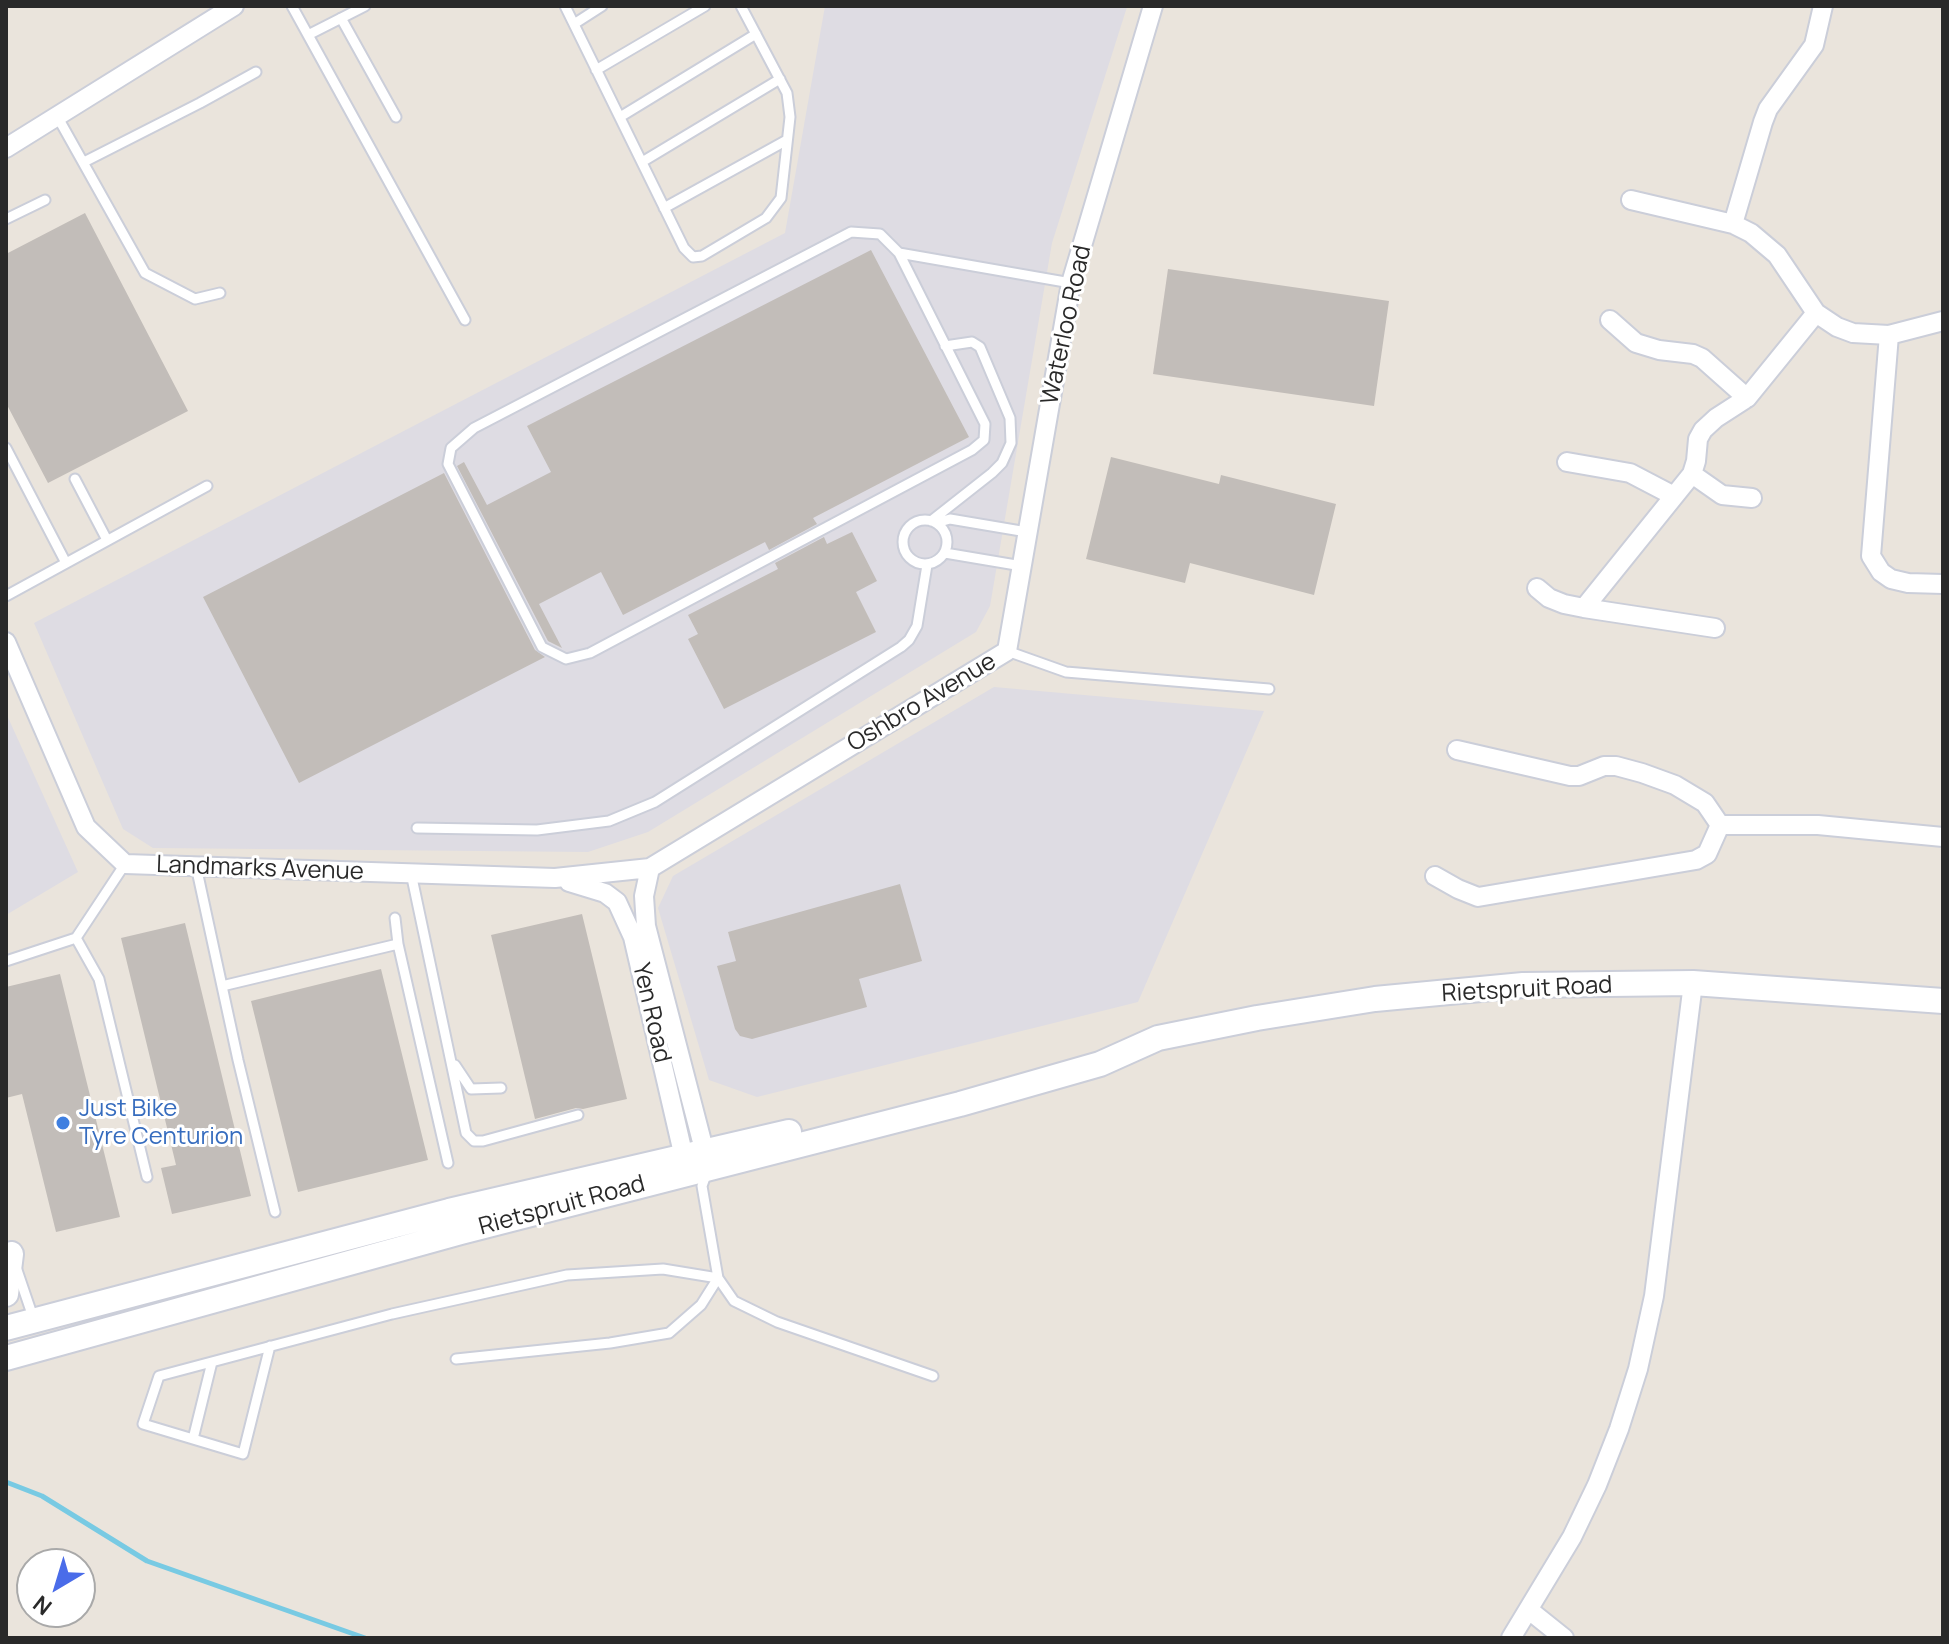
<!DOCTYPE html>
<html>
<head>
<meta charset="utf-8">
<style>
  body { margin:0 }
  #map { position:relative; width:1949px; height:1644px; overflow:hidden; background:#eae4dc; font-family:Manrope,sans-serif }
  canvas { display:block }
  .frame { position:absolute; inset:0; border:8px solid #292929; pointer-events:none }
  .north { position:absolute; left:16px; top:1548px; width:80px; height:80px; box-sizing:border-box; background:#fff; border:2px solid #a9a9a9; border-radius:50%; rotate:218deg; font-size:22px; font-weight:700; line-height:32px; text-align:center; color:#292929 }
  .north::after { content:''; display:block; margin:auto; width:28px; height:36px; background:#4a6ce9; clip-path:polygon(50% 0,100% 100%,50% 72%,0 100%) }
</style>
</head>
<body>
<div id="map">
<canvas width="1949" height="1644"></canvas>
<div class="frame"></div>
<div class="north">N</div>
</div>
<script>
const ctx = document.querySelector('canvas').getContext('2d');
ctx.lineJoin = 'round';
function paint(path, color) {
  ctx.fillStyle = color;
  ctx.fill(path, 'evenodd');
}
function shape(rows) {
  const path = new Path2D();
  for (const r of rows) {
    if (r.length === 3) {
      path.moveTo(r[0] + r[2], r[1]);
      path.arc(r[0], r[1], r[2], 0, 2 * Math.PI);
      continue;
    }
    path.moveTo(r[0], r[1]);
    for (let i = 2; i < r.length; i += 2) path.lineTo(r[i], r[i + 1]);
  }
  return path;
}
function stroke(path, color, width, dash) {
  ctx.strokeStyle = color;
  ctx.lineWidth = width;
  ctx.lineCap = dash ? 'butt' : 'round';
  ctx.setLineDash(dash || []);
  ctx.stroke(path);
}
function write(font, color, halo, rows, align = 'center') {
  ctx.font = font + ' Manrope,sans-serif';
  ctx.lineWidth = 6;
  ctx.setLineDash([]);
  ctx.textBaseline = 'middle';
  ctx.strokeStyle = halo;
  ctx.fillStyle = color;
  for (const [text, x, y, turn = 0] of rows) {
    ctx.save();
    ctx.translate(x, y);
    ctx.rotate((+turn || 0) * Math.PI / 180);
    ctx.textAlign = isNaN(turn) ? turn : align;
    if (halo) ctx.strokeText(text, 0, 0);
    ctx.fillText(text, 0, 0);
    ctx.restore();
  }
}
paint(shape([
  [825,6,1127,7,1052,243,990,606,976,632,648,832,588,852,153,848,123,829,34,623,785,233],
  [994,687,1264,711,1138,1002,757,1097,709,1080,658,908,673,876],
  [6,713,78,872,6,915]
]), '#dedce3');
stroke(shape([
  [6,1482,42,1496,147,1561,365,1638]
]), '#78cae3', 5);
paint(shape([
  [85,213,188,411,48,483,6,403,6,254],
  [871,250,969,437,813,518,817,524,769,550,765,542,623,615,601,572,539,604,562,648,548,641,457,466,464,462,487,505,551,472,527,426],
  [1168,269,1389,301,1374,406,1153,374],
  [1111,457,1219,484,1221,475,1336,504,1314,595,1190,563,1185,583,1086,559],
  [444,473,535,650,545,657,299,783,203,597],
  [852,532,877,581,856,592,876,632,724,709,688,639,698,634,688,615,778,569,775,563,824,537,827,544],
  [900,884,922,961,859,979,867,1007,752,1039,740,1036,735,1029,717,966,736,961,728,932],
  [582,914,627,1099,583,1109,576,1108,535,1119,491,935],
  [185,923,251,1196,172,1214,161,1168,176,1165,121,938],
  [381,969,428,1160,298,1192,251,1001],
  [60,974,120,1217,56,1232,22,1094,6,1098,6,987]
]), '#c2bdb9');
const service = shape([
  [292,6,465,320],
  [565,6,684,248,693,257,702,256,766,218,781,198,790,117,787,93,741,6],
  [341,18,396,117],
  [574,24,602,6],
  [308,35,365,6],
  [596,70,705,6],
  [57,116,145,273,195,299,220,293],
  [620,117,756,34],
  [84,162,200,103,256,72],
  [642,162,780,79],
  [664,208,787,140],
  [6,219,45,200],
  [899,253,985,424,984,440,972,450,590,653,566,659,542,647,448,464,451,448,474,428,851,232,880,234,899,253,1071,283],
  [6,448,66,563],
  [75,479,107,540],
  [925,542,22],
  [931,521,992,473,1002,463,1011,443,1010,418,980,347,972,342,945,346],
  [936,523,950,519,1027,532],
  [945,553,1022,566],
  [6,596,207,486],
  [1007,651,1066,672,1269,689],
  [417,828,537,830,609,821,655,802,901,647,909,640,917,626,927,565],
  [125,864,76,938,99,979,147,1177],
  [196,866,238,1060,275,1212],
  [411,873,466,1133,474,1141,483,1141,578,1115],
  [398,944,448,1163],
  [6,961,76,938],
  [222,986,398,944,395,918],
  [455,1065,471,1089,501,1088],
  [707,1172,702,1186,718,1278,734,1301,777,1322,933,1376],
  [17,1270,34,1320],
  [270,1346,243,1454,143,1424,159,1376,392,1314,567,1275,663,1269,718,1278,701,1305,669,1333,610,1343,456,1359],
  [193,1439,212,1362]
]);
const minor = shape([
  [6,148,234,6],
  [1631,200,1733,224,1751,233,1777,255,1816,313,1837,327,1853,333,1889,335,1943,321],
  [1733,224,1763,122,1768,109,1814,45,1823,6],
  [1610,320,1636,343,1659,350,1693,354,1702,358,1747,398],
  [1889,335,1871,556,1881,572,1891,579,1908,583,1943,584],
  [1567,462,1630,473,1674,496],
  [1692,474,1722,495,1752,498],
  [1537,588,1549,598,1564,604,1584,608],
  [1715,628,1584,608,1692,474,1696,461,1698,439,1703,430,1716,418,1747,398,1816,313],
  [6,642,86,827,125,864,555,878,650,868,1007,651,1071,283,1153,6],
  [1720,825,1818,825,1943,837],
  [650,868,644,896,646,926,707,1161],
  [1435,876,1458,889,1478,897,1696,860,1707,854,1720,825,1705,803,1675,785,1642,773,1616,766,1604,766,1579,776,1570,776,1457,750],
  [569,882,605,893,617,902,633,937,686,1166],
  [1529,1610,1564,1638],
  [1511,1638,1572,1537,1597,1485,1619,1429,1638,1369,1654,1296,1693,983]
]);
const tertiary = shape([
  [6,1294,11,1254],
  [6,1328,449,1211,789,1132],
  [6,1358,461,1232,960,1104,1100,1064,1158,1038,1257,1018,1375,999,1523,985,1693,983,1943,1001]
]);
stroke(service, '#cbced9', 13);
stroke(minor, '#cbced9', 22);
stroke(tertiary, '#cbced9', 28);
stroke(service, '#fff', 9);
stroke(minor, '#fff', 18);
stroke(tertiary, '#fff', 24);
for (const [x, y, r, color] of [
  [63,1123,8,"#3f7fe0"]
]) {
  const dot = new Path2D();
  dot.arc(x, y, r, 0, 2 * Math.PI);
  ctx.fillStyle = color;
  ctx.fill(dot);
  stroke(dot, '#fff', 3);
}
write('24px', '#292929', '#fff', [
  ["Waterloo Road",1067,325,-78],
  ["Oshbro Avenue",922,703,-31],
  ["Landmarks Avenue",260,869,2],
  ["Rietspruit Road",1527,990,-3],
  ["Yen Road",651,1013,77],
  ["Rietspruit Road",562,1206,-15]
]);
write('24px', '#366cbe', '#fff', [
  ["Just Bike",79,1109],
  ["Tyre Centurion",79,1137]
], 'left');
</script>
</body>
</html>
